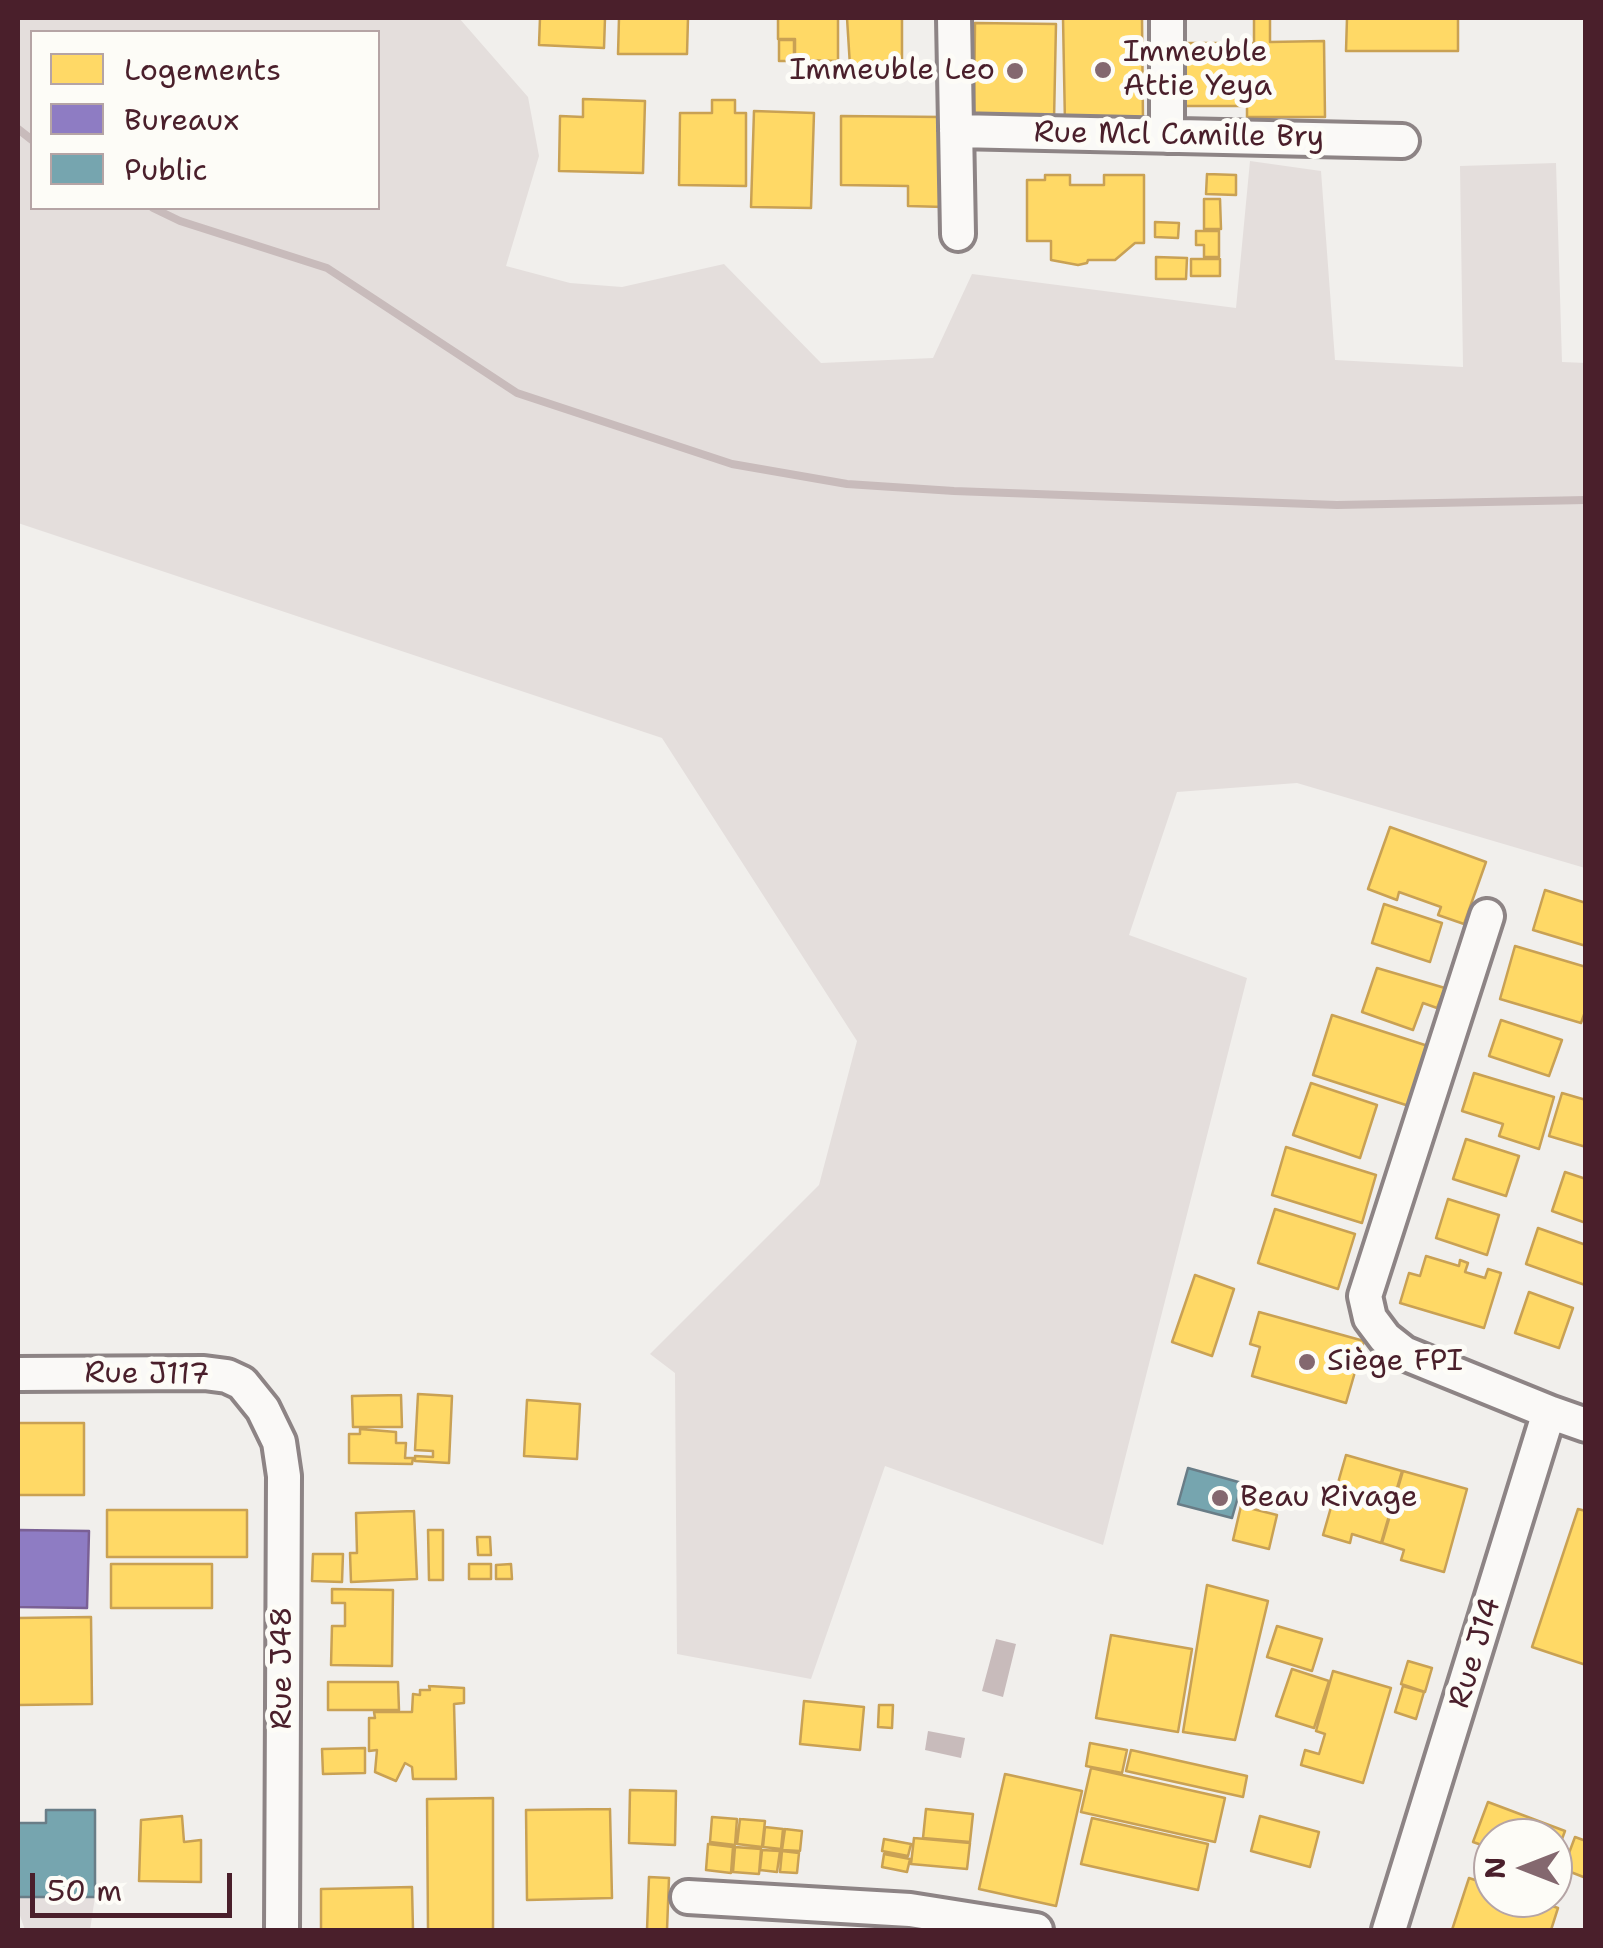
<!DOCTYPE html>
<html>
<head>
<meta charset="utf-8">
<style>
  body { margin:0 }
  #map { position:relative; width:1603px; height:1948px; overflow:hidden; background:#f1efec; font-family:"Shantell Sans",sans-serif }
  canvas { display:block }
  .frame { position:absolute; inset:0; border:20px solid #4a1f2b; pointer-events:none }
  .legend { position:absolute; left:30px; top:30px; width:350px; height:180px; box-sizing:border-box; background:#fdfcf7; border:2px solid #b5a4a5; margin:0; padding:12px 18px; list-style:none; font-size:30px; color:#4a1f2b }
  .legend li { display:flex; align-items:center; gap:20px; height:50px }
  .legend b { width:50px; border:2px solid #b5a4a5 }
  .north { position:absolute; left:1473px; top:1818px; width:100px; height:100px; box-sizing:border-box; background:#fdfcf7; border:2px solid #b5a4a5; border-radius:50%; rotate:270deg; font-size:28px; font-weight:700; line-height:40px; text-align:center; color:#4a1f2b }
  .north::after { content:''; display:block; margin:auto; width:35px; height:45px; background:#84686f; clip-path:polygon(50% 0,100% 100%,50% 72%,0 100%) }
  .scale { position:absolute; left:30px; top:1873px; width:202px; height:45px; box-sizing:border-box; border:5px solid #4a1f2b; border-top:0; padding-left:12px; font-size:30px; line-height:35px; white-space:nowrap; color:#4a1f2b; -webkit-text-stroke:8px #fdfcf7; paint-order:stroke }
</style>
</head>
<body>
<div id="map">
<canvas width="1603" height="1948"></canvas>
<div class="frame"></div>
<ul class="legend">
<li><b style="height:28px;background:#ffd966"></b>Logements</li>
<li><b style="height:28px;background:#8e7cc3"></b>Bureaux</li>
<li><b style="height:28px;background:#76a5af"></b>Public</li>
</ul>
<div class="north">N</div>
<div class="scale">50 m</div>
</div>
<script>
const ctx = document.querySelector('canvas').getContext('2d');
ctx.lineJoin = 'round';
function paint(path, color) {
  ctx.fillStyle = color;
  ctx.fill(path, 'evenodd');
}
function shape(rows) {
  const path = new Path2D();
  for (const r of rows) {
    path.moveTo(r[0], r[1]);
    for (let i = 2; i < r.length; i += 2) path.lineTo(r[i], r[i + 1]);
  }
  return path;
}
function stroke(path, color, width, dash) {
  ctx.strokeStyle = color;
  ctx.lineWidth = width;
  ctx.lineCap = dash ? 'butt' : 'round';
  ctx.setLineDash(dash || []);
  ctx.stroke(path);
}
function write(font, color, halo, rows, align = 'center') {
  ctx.font = font + ' "Shantell Sans",sans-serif';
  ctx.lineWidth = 10;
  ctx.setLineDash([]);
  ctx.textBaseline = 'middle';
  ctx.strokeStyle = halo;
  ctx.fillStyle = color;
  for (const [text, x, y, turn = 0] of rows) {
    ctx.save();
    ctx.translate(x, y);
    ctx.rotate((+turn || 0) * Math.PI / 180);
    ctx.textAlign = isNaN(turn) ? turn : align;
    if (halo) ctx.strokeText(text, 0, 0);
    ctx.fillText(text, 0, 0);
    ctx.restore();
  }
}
paint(shape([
  [18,1897,95,1897,90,1930,25,1930,18,1910]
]), '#e4dedd');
paint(shape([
  [18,18,459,18,528,97,539,156,506,266,570,283,622,287,724,264,821,363,933,358,972,274,1236,308,1250,161,1321,171,1335,360,1463,367,1460,166,1556,163,1562,362,1586,363,1585,868,1297,783,1177,792,1129,935,1247,978,1103,1545,885,1466,811,1679,677,1654,675,1373,650,1354,819,1185,857,1041,662,738,18,523],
  [378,32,378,208,32,208,32,32]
]), '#e4dedc');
paint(shape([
  [996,1639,1016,1644,1003,1697,982,1691],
  [928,1731,965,1738,961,1758,925,1750]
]), '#c8bbbb');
const homes = shape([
  [540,18,605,18,604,48,539,45,540,18],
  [619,18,688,18,687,54,618,54,619,18],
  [778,18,838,18,838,61,795,60,795,39,778,39,778,18],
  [847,18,902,18,902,62,850,66,847,18],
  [1063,18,1142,18,1143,122,1065,124,1063,18],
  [1254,18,1270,18,1270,42,1324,41,1325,117,1247,117,1247,106,1185,106,1185,43,1254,43,1254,18],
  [1347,18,1458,18,1458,51,1346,51,1347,18],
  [975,23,1056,24,1054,120,974,119,975,23],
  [779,40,794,40,794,61,779,61,779,40],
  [583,99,645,101,643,173,559,171,560,116,583,117,583,99],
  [712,100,735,100,735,113,746,113,746,186,679,185,680,113,712,113,712,100],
  [754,111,814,113,811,208,751,207,754,111],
  [841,116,944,117,944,207,908,206,908,186,841,185,841,116],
  [1207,174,1236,175,1236,195,1206,194,1207,174],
  [1045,175,1070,175,1070,185,1104,185,1104,175,1144,175,1144,243,1135,243,1115,260,1088,260,1087,263,1078,265,1051,260,1051,241,1027,241,1027,180,1045,180,1045,175],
  [1204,199,1220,199,1221,229,1204,229,1204,199],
  [1155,222,1179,223,1178,238,1155,237,1155,222],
  [1196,231,1219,231,1219,257,1204,257,1204,245,1196,245,1196,231],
  [1156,257,1187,258,1186,279,1156,279,1156,257],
  [1191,259,1220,259,1220,276,1191,276,1191,259],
  [1390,827,1486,862,1464,924,1438,915,1441,907,1399,892,1397,900,1368,889,1390,827],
  [1545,890,1586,903,1586,946,1533,930,1545,890],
  [1384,904,1442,923,1430,962,1372,943,1384,904],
  [1515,946,1586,967,1586,1009,1581,1023,1500,999,1515,946],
  [1377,968,1445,988,1437,1008,1423,1003,1413,1030,1362,1012,1377,968],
  [1332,1015,1428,1046,1409,1106,1313,1075,1332,1015],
  [1501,1020,1562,1040,1549,1076,1489,1056,1501,1020],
  [1474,1073,1554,1097,1539,1149,1499,1136,1503,1124,1462,1111,1474,1073],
  [1311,1083,1377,1105,1360,1158,1293,1135,1311,1083],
  [1562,1093,1586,1100,1586,1147,1549,1136,1562,1093],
  [1466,1139,1519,1156,1506,1196,1453,1179,1466,1139],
  [1286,1147,1376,1175,1362,1223,1272,1195,1286,1147],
  [1565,1172,1586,1179,1586,1223,1552,1211,1565,1172],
  [1448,1199,1499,1215,1487,1255,1436,1238,1448,1199],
  [1275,1209,1355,1234,1338,1289,1258,1263,1275,1209],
  [1538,1228,1586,1245,1585,1285,1526,1264,1538,1228],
  [1426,1256,1459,1266,1460,1260,1468,1263,1465,1272,1485,1278,1488,1269,1501,1273,1484,1328,1400,1303,1409,1273,1420,1276,1426,1256],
  [1195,1275,1234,1289,1212,1356,1172,1342,1195,1275],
  [1529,1292,1573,1308,1559,1348,1515,1333,1529,1292],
  [1259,1312,1364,1341,1346,1403,1252,1376,1260,1347,1250,1344,1259,1312],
  [418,1394,452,1396,449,1463,415,1461,415,1456,433,1457,433,1451,415,1450,418,1394],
  [401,1395,402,1427,353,1427,352,1396,401,1395],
  [527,1400,580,1404,577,1459,524,1456,527,1400],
  [18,1423,84,1423,84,1495,18,1495,18,1423],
  [360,1429,396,1432,396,1443,406,1443,405,1458,413,1458,412,1464,349,1463,349,1434,360,1434,360,1429],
  [1346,1455,1402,1471,1381,1543,1352,1534,1350,1543,1323,1535,1346,1455],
  [1403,1471,1467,1489,1444,1572,1401,1560,1404,1550,1382,1543,1403,1471],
  [1241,1506,1277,1515,1269,1549,1233,1540,1241,1506],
  [1578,1509,1586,1511,1586,1665,1532,1647,1578,1509],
  [107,1510,247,1510,247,1557,107,1557,107,1510],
  [414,1511,417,1579,351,1582,350,1553,357,1553,356,1513,414,1511],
  [428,1530,443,1530,443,1580,429,1580,428,1530],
  [477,1537,490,1537,491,1555,478,1555,477,1537],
  [313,1554,343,1554,342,1582,312,1581,313,1554],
  [111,1564,212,1564,212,1608,111,1608,111,1564],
  [469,1564,491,1564,491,1579,469,1579,469,1564],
  [511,1564,512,1579,496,1579,496,1565,511,1564],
  [1207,1585,1268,1601,1235,1740,1183,1732,1207,1585],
  [332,1589,393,1590,392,1666,331,1665,332,1626,345,1626,345,1603,332,1603,332,1589],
  [91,1617,92,1704,18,1705,18,1618,91,1617],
  [1277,1626,1322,1639,1312,1671,1267,1657,1277,1626],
  [1111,1635,1192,1649,1178,1732,1096,1718,1111,1635],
  [1408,1661,1432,1668,1425,1692,1401,1684,1408,1661],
  [1292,1669,1329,1681,1314,1728,1276,1716,1292,1669],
  [1333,1671,1391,1688,1363,1783,1301,1765,1305,1750,1319,1754,1325,1734,1316,1731,1333,1671],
  [328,1682,398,1682,399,1710,328,1710,328,1682],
  [429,1686,464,1688,464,1703,454,1704,456,1779,413,1779,412,1767,405,1763,396,1781,375,1772,377,1750,369,1751,369,1718,375,1718,374,1712,412,1712,413,1694,420,1695,420,1690,430,1690,429,1686],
  [1403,1686,1424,1692,1416,1719,1395,1712,1403,1686],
  [804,1701,864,1707,860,1750,800,1744,804,1701],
  [879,1705,893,1705,892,1728,878,1727,879,1705],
  [1090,1743,1127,1750,1122,1773,1086,1766,1090,1743],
  [365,1748,365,1773,323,1774,322,1749,365,1748],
  [1131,1750,1247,1776,1243,1797,1126,1771,1131,1750],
  [1091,1768,1225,1798,1215,1842,1081,1812,1091,1768],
  [1005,1774,1082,1791,1056,1906,979,1889,1005,1774],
  [630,1790,676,1791,675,1845,629,1843,630,1790],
  [493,1798,493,1930,428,1930,427,1799,493,1798],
  [1488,1802,1565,1831,1553,1863,1553,1838,1493,1838,1493,1849,1473,1842,1488,1802],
  [610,1809,612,1898,527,1900,526,1810,610,1809],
  [926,1809,973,1814,970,1842,923,1838,926,1809],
  [182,1816,184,1842,201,1840,201,1882,139,1881,141,1820,182,1816],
  [1260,1816,1319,1832,1310,1867,1251,1851,1260,1816],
  [712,1817,737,1819,735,1845,710,1842,712,1817],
  [1092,1818,1208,1844,1198,1890,1081,1864,1092,1818],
  [740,1819,765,1821,762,1847,737,1844,740,1819],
  [765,1827,783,1829,781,1849,763,1847,765,1827],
  [785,1829,802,1831,800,1851,782,1850,785,1829],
  [1575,1837,1586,1841,1586,1878,1563,1869,1575,1837],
  [914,1838,970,1843,967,1869,911,1864,914,1838],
  [884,1839,911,1844,908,1856,882,1851,884,1839],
  [708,1844,733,1847,731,1873,706,1870,708,1844],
  [735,1847,761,1849,759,1874,733,1872,735,1847],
  [762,1850,780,1851,777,1872,760,1870,762,1850],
  [782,1851,799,1853,797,1873,780,1872,782,1851],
  [884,1854,910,1859,907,1872,882,1867,884,1854],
  [649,1877,669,1878,667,1930,647,1930,649,1877],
  [1469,1878,1493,1886,1493,1898,1529,1898,1558,1908,1551,1930,1452,1930,1469,1878],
  [412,1887,413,1930,321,1930,321,1889,412,1887]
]);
paint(homes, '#ffd966');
stroke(homes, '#c9a154', 2.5);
const offices = shape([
  [18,1530,89,1531,87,1608,18,1607,18,1530]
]);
paint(offices, '#8e7cc3');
stroke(offices, '#7a6095', 2.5);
const public = shape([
  [1188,1468,1242,1483,1232,1518,1178,1504,1188,1468],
  [46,1810,95,1810,95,1897,18,1897,18,1823,46,1823,46,1810]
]);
paint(public, '#76a5af');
stroke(public, '#697d87', 2.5);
stroke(shape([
  [18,129,32,140],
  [153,208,180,221,327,268,517,393,732,464,847,484,954,491,1337,505,1586,500]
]), '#c8bbbb', 8);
const minor = shape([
  [954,18,958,234],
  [1167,18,1167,136],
  [956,131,1402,141],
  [1487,916,1365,1296,1370,1318,1385,1338,1404,1353,1549,1412],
  [18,1374,204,1373,227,1376,242,1383,263,1409,279,1442,284,1476,282,1930],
  [688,1897,910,1910,1036,1930],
  [1389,1930,1549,1412,1586,1425]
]);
stroke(minor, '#8d8485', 40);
stroke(minor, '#faf9f7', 32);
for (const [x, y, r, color] of [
  [1103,70,10,"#84686f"],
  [1015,71,10,"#84686f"],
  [1307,1362,10,"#84686f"],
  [1220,1498,10,"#84686f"]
]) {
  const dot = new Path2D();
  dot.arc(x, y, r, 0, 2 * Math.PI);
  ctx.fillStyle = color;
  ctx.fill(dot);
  stroke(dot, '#fdfcf7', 4);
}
write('30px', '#4a1f2b', '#fdfcf7', [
  ["Immeuble",1123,53],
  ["Attie Yeya",1123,87],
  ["Immeuble Leo",995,71,"right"],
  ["Siège FPI",1327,1362],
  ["Beau Rivage",1240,1498]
], 'left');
write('30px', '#4a1f2b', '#fdfcf7', [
  ["Rue Mcl Camille Bry",1179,136,1],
  ["Rue J117",147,1375,1],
  ["Rue J14",1476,1653,-73],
  ["Rue J48",283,1668,-90]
]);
</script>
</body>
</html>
